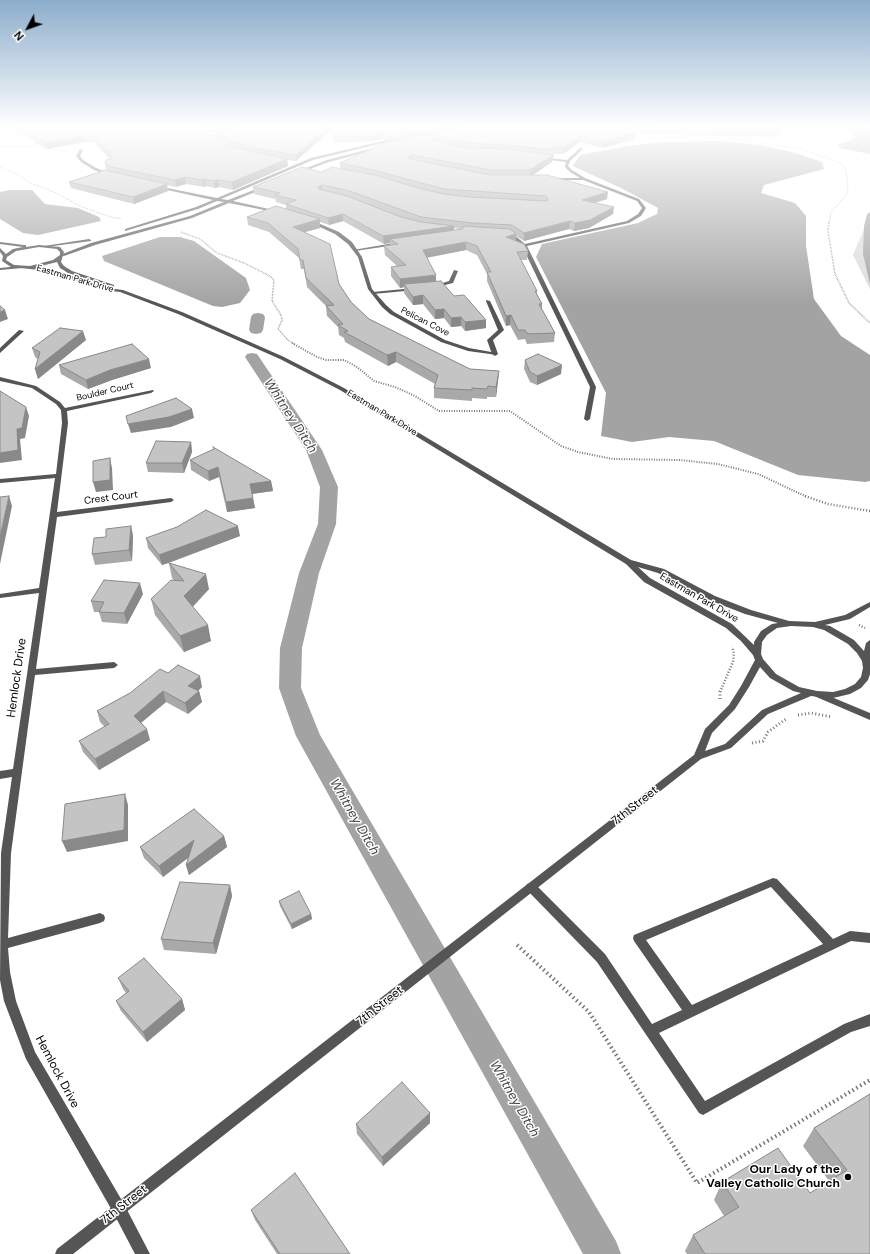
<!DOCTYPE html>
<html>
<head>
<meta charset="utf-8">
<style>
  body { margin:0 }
  #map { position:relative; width:870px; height:1254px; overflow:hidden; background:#fff; font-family:"DM Sans",sans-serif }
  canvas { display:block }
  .north { position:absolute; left:8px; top:8px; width:40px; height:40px; -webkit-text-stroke:3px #fff; paint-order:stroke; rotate:229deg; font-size:11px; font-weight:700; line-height:16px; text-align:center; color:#000 }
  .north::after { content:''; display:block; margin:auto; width:14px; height:18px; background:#000; clip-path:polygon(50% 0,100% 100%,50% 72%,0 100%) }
</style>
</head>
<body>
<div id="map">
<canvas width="870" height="1254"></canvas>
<div class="north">N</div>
</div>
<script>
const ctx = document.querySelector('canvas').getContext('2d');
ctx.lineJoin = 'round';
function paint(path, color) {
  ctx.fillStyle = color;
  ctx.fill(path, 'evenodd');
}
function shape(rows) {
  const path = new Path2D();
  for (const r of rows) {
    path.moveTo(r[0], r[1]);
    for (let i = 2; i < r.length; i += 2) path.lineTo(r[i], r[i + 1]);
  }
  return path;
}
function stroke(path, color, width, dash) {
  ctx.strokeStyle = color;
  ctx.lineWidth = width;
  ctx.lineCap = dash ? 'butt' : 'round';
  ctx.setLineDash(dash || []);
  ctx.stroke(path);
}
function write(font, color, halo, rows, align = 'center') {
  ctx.font = font + ' "DM Sans",sans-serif';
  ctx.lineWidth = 3;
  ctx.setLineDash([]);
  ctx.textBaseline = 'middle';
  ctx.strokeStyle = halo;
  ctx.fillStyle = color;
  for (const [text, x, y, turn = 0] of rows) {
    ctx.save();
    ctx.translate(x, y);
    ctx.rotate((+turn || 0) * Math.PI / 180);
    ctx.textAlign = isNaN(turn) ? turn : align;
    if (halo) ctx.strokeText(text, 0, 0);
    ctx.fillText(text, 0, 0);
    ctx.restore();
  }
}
paint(shape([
  [870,215,870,289,853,255]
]), '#dcdcdc');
paint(shape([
  [844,128,870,128,870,154,839,148,838,144,850,141,855,135],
  [721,141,761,145,796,153,822,162,824,169,764,185,761,193,795,203,806,216,806,246,814,299,841,336,870,355,870,481,865,482,798,475,714,441,669,437,632,442,601,436,606,393,536,257,542,244,638,223,657,214,658,208,623,189,573,166,580,155,634,145,666,142],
  [10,190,32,190,45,204,78,208,99,217,101,221,38,235,23,233,0,219,0,192],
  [870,212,870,284,863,254,864,226,867,214],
  [160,237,180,237,194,241,246,278,250,290,240,303,222,307,213,306,104,261,102,256]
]), '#a3a3a3');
paint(shape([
  [258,313,263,314,265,317,263,330,261,333,256,334,251,333,249,330,251,317,253,314,258,313],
  [252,353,257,354,322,450,338,487,336,524,319,573,302,648,301,688,320,735,616,1241,621,1254,583,1254,296,736,279,688,280,648,299,573,318,524,320,487,306,450,245,357,247,354,252,353]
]), '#a3a3a3');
stroke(shape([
  [0,139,25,133],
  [620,143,667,137,734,139,800,149,834,160,843,165,846,171,848,189,846,196,831,212,829,223],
  [0,147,25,146,67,151],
  [0,167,19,175,28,182,56,193,82,207,111,217,122,219]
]), '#777', 1, [0.5, 1]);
stroke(shape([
  [829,222,828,231,835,274,849,303,870,323],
  [181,232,200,239,217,253,244,263,270,276,274,280,272,301,281,315,282,320,278,329,288,340,294,344]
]), '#777', 1.5, [0.5, 1]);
stroke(shape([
  [292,343,317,357,326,360,344,360,357,367,374,381,395,387,415,396,439,411,510,411,561,446,578,452,613,459,679,460,718,464,758,474,807,497]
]), '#777', 2, [1, 1.5]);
stroke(shape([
  [805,496,828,504,870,511],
  [859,625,865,628],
  [720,692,733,662,734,653,732,647]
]), '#777', 2.5, [1, 2]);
stroke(shape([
  [720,691,720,699],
  [798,715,811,713,832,717],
  [752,743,763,741,768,732,786,719]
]), '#777', 3, [1, 2.5]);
stroke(shape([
  [517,945,589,1012,697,1183,870,1080]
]), '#777', 4, [1.5, 3]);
paint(shape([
  [580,148,583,149,570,161,568,166,572,170,585,178,639,199,646,208,641,216,629,223,527,246,596,387,590,419,587,421,584,419,590,387,522,246,509,236,505,234,507,233,513,234,525,244,627,221,638,214,642,208,637,201,583,180,550,180,551,178,580,178,570,172,565,167,566,162,542,159,541,157,567,160,580,148],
  [400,242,402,242,402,244,355,251,353,250,400,242],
  [454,270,458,271,453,283,433,288,433,286,449,281,454,270],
  [414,288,416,289,416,290,373,294,371,293,373,292,414,288],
  [486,300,490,301,504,330,493,340,498,354,495,356,492,354,487,340,498,330,486,301,486,300],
  [773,878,777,879,833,939,850,931,870,933,870,943,851,941,659,1033,705,1101,844,1024,870,1014,870,1026,851,1032,703,1115,699,1113,597,962,527,890,526,887,527,884,531,883,535,884,605,954,652,1024,682,1010,634,941,633,938,634,935,773,878],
  [771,887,823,944,692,1005,646,940,771,887]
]), '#555');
paint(shape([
  [228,133,229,135,210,137,208,136,228,133],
  [399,137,400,139,313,160,221,199,228,200,264,186,265,188,233,201,278,211,279,213,229,203,192,218,95,245,64,256,60,255,91,243,190,216,224,202,217,201,198,209,125,231,125,229,196,207,213,200,158,188,157,186,217,198,311,158,399,137],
  [381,146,382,148,329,162,299,173,296,172,327,160,381,146],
  [80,149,83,150,80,156,83,160,96,168,111,174,111,176,94,170,81,162,76,156,80,149],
  [309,220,311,220,339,232,352,242,362,257,372,289,386,305,394,312,445,340,469,348,497,353,497,355,468,351,441,342,390,314,382,307,368,289,358,257,348,244,335,234,309,222,309,220],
  [89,239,91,240,91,241,46,247,44,246,89,239],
  [20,266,22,266,22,268,0,270,0,268,20,266],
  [19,330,24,331,0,353,0,348,19,330],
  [0,377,36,386,60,402,65,408,153,390,154,391,151,393,67,411,68,423,57,512,171,498,174,500,171,502,57,517,36,669,114,662,118,665,114,668,35,675,11,853,8,938,100,913,104,915,105,918,104,921,100,923,8,948,10,972,16,1001,35,1052,124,1204,150,1254,135,1254,114,1214,26,1059,4,1001,0,980,1,853,12,777,0,779,0,771,13,769,39,593,0,598,0,594,39,588,55,478,0,483,0,479,56,474,62,423,61,410,56,404,32,388,0,381,0,377],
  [817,691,870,713,870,720,814,696,813,694,814,692,817,691]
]), '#555');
paint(shape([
  [0,242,24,245,26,245,26,247,39,245,60,247,64,252,61,262,64,266,72,271,114,285,114,287,68,273,60,268,57,262,37,267,51,269,107,288,123,290,182,312,284,357,344,388,631,560,664,569,715,596,751,610,789,621,815,622,845,615,870,602,870,607,850,619,825,625,830,626,854,640,864,651,866,643,870,640,870,674,868,680,861,688,850,694,833,698,811,696,768,714,731,748,701,759,73,1254,55,1254,57,1249,694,755,705,729,729,705,741,686,755,660,753,655,741,641,726,628,644,582,626,564,340,390,280,359,178,314,120,292,104,290,48,271,11,267,2,261,3,256,0,252,0,248,6,254,13,249,23,247,0,244,0,242],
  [39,247,57,249,60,252,60,255,53,260,30,266,14,265,6,260,7,257,16,251,39,247],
  [638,567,658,573,709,600,745,614,778,623,772,624,761,631,754,642,754,645,732,624,650,578,638,567],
  [791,626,813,627,824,630,848,644,857,653,862,661,863,668,861,677,855,684,845,689,833,692,817,691,799,687,776,674,763,659,761,654,762,642,767,635,777,628,791,626],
  [760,667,770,678,793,691,801,693,762,710,725,744,705,751,712,733,735,709,749,687,760,667]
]), '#555');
paint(shape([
  [9,128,200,128,227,146,229,146,217,138,216,133,211,133,200,128,787,128,774,137,635,134,634,139,603,148,580,142,563,154,554,154,554,157,553,157,552,162,533,175,607,199,595,203,613,214,589,228,574,231,569,229,524,241,516,236,516,241,528,251,527,260,521,260,537,291,537,295,542,304,542,310,555,333,554,342,527,344,525,339,518,340,510,325,506,326,487,281,487,274,477,255,466,250,427,258,436,281,454,296,486,320,486,328,465,331,461,326,451,327,444,318,435,319,423,304,413,305,404,293,404,287,400,288,391,276,391,267,397,266,385,255,384,246,390,245,390,243,384,244,343,221,329,225,320,222,320,228,305,232,351,302,369,319,470,369,499,371,498,381,496,397,487,397,487,399,472,398,472,401,434,398,434,388,435,384,396,362,388,366,345,342,344,338,339,335,338,327,327,316,326,306,307,287,304,269,301,269,299,258,269,232,248,225,247,217,286,209,286,205,276,202,275,199,254,194,253,187,321,172,340,168,340,163,401,139,385,140,382,139,372,141,334,143,330,131,296,161,287,160,288,166,233,190,219,187,215,188,206,186,204,187,186,184,176,187,167,185,168,191,134,204,71,188,69,182,106,171,105,164,111,159,110,158,109,158,94,142,85,142,47,149,34,142,34,140],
  [424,136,431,136,431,139],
  [454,228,461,229,454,230],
  [86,340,38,379,35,369,38,359,35,357,32,348],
  [525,360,561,374,537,385,530,382,524,369],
  [59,365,151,368,112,380,88,389,61,374],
  [191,442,192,452,184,473,148,472,146,463],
  [190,460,271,481,273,491,252,494,255,508,227,512,219,477,209,481,191,470],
  [131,526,133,536,132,561,95,565,92,554,106,537],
  [240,536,169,563,209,589,193,607,211,641,184,652,155,615,151,599,174,580,172,578,169,563,162,565,148,548,146,538],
  [143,594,127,624,102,622,99,612,94,612,91,601],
  [168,673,202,687,198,691,199,691,202,702,188,714,166,702,141,723,150,740,99,770,83,752,79,741,105,727,100,722,97,711],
  [224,836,227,847,189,875,186,865,188,858,163,877,144,858,140,847],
  [230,885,232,896,216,954,164,950,161,939],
  [279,901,311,914,312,919,292,929,280,906],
  [118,978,182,999,185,1010,147,1042,121,1011,116,1001,126,993,123,989],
  [870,1094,870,1254,687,1254,685,1251,693,1235,724,1216,714,1200,722,1182,810,1193,829,1181,803,1146,814,1128],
  [430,1113,430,1123,383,1166,357,1134,356,1124],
  [251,1210,350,1254,277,1254,255,1220]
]), '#a9a9a9');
paint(shape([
  [210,128,260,128,216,132,216,133,211,133],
  [326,128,330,128,330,131,296,161,296,155],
  [441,128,487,128,431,134,431,136,405,139,405,133],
  [779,128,787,128,774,137,775,131],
  [381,132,382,139,372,141,372,134],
  [635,132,634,139,603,148,603,142],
  [84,135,85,142,47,149,46,143],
  [581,136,580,142,563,154,564,147],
  [412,155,412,162,408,157],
  [553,155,552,162,530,177,530,170],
  [287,159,288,166,233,190,232,182],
  [185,177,186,184,176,187,175,180],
  [205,179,206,186,204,187,202,180],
  [218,180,219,187,215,188,214,181],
  [167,184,168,191,134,204,133,197],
  [322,185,322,193,319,195,318,187],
  [608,192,607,199,581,207,582,200],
  [614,207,613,214,589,228,574,231,575,223],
  [343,214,343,221,329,225,328,218],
  [320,219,320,228,294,235,293,227],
  [570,221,569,229,524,241,524,233],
  [454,226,454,233,390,239,390,243,384,244,383,236],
  [516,234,516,243,506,237],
  [466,242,466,250,423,258,423,250],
  [436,275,436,284,404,284,404,287,400,288,400,279],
  [423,295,423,304,413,305,413,297],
  [444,309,444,318,435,319,435,310],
  [5,310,8,319,0,322,0,312],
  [511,315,510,325,506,326,506,316],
  [461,317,461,326,451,327,451,318],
  [486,320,486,328,465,331,465,322],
  [83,331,86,340,38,379,35,369],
  [396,352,396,362,388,366,387,355],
  [149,359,151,368,112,380,88,389,86,380,110,370],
  [562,365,561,374,537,385,537,376],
  [499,371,498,381,496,397,496,387],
  [26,407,29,416,25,438,20,439,22,460,0,463,0,453,17,429],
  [192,409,194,418,171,427,131,433,128,424],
  [191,442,192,452,184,473,182,463],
  [110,458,112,468,113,490,96,492,93,482],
  [218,467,219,477,209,481,208,471],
  [271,481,273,491,251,494,250,484],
  [9,496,12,506,0,564,0,537],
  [253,498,255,508,227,512,226,502],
  [131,526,133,536,132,561,129,550],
  [238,526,240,536,162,565,159,555],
  [206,574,209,589,187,612,184,596],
  [140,583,143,594,127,624,124,613],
  [208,625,211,641,184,652,180,636],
  [200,676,202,687,191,697,188,686],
  [163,691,166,702,137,726,134,716],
  [199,691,202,702,188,714,185,703],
  [147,729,150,740,99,770,95,759],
  [125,794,128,805,128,841,67,852,62,841],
  [224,836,227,847,189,875,186,865],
  [194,840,197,851,163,877,159,866],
  [230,885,232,896,216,954,213,943],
  [311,914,312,919,292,929,291,924],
  [182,999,185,1010,147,1042,143,1032],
  [430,1113,430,1123,383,1166,382,1157]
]), '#898989');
const building = shape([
  [20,128,200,128,207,132,227,146,287,159,232,182,218,180,214,181,205,179,202,180,185,177,175,180,112,167,105,164,106,160,111,159,110,151,107,151,92,135,84,135,46,143,33,136,34,135,20,128],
  [249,128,326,128,296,155,255,148,230,141,216,132,249,128],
  [331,128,441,128,405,133,385,134,381,132,372,134,334,136,331,128],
  [469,128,633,128,635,132,603,142,581,136,564,147,554,147,554,150,507,145,468,143,431,134,469,128],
  [658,128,779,128,775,131,658,128],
  [420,135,446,144,468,148,509,149,553,155,530,170,491,170,412,155,408,157,410,159,491,175,547,175,608,192,582,200,614,207,590,220,575,223,570,221,524,233,512,225,472,223,421,217,350,191,322,185,318,187,319,189,347,196,401,217,421,222,454,226,383,236,343,214,328,218,286,204,296,200,275,195,280,193,253,187,302,167,321,172,332,167,375,175,418,188,444,194,470,197,546,201,548,200,546,196,444,189,377,171,340,163,384,143,420,135],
  [104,170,167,184,133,197,69,182,103,171,104,170],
  [276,206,320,219,293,227,330,244,339,284,351,302,369,319,470,369,499,371,496,387,488,386,487,389,472,388,472,390,434,388,438,375,396,352,387,355,344,332,348,331,338,325,343,324,326,306,334,305,306,278,303,260,300,260,298,249,268,223,247,217,276,206],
  [464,226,510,229,516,234,506,237,524,244,528,251,517,252,537,291,535,291,542,304,539,304,555,333,528,334,525,330,518,330,511,315,506,316,487,272,491,272,477,246,466,242,423,250,436,275,400,279,391,267,406,265,384,246,398,244,390,239,462,229,464,226],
  [441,281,454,296,464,295,486,320,465,322,461,317,451,318,444,309,435,310,423,295,413,297,404,284,441,281],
  [0,306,5,310,0,312,0,306],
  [60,328,83,331,35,369,40,352,32,348,60,328],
  [132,344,149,359,110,370,86,380,59,365,132,344],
  [538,354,562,365,537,376,530,372,525,360,538,354],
  [0,391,26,407,22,428,17,429,18,450,0,453,0,391],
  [176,398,192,409,169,417,128,424,126,416,176,398],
  [156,441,191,442,182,463,146,463,156,441],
  [213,447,271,481,250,484,253,498,226,502,218,467,208,471,190,460,214,449,213,447],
  [110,458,110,480,93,482,93,461,110,458],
  [9,496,0,537,0,497,9,496],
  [206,510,238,526,159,555,146,538,177,527,206,510],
  [131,526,129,550,92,554,94,538,106,537,106,529,131,526],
  [169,563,206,574,184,596,208,625,180,636,151,599,171,580,184,581,169,563],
  [104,580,140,583,124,613,99,612,104,602,91,601,104,580],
  [178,665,200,676,188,686,199,691,185,703,163,691,134,716,147,729,95,759,79,741,109,724,97,711,130,693,160,669,168,673,178,665],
  [125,794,124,830,62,841,65,804,125,794],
  [194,809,224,836,186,865,194,840,159,866,140,847,194,809],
  [180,882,230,885,213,943,161,939,180,882],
  [299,891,311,914,291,924,279,901,299,891],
  [144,958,182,999,143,1032,116,1001,129,991,118,978,144,958],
  [402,1082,430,1113,382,1157,356,1124,402,1082],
  [870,1094,870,1254,705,1254,693,1235,739,1207,722,1182,778,1148,810,1193,847,1170,814,1128,870,1094],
  [295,1173,350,1254,280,1254,251,1210,295,1173]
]);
paint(building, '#c4c4c4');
stroke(building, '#898989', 1);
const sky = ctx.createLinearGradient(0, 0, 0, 303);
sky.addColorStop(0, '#8cadcc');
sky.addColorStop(0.42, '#fff');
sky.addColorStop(1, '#ffffff00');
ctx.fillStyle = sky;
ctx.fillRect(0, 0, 870, 303);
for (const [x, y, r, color] of [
  [848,1177,4,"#000"]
]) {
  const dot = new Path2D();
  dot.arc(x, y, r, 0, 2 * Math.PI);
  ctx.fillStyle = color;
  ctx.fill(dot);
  stroke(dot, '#fff', 1.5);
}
write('9px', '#000', '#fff', [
  ["Eastman Park Drive",75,279,16],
  ["Pelican Cove",425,322,27],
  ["Boulder Court",105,392,-13],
  ["Eastman Park Drive",382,413,31]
]);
write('10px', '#000', '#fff', [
  ["Crest Court",111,498,-7],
  ["Eastman Park Drive",699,598,30]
]);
write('12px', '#000', '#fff', [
  ["Hemlock Drive",17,678,-82],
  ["7th Street",635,806,-38],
  ["7th Street",380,1006,-38],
  ["Hemlock Drive",57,1072,62],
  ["7th Street",124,1205,-38]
]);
write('bold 12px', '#000', '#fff', [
  ["Our Lady of the",840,1170],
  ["Valley Catholic Church",840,1184]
], 'right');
write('italic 13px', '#444', '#fff', [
  ["Whitney Ditch",290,416,57],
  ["Whitney Ditch",354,817,60],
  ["Whitney Ditch",514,1099,60]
]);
</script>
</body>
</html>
